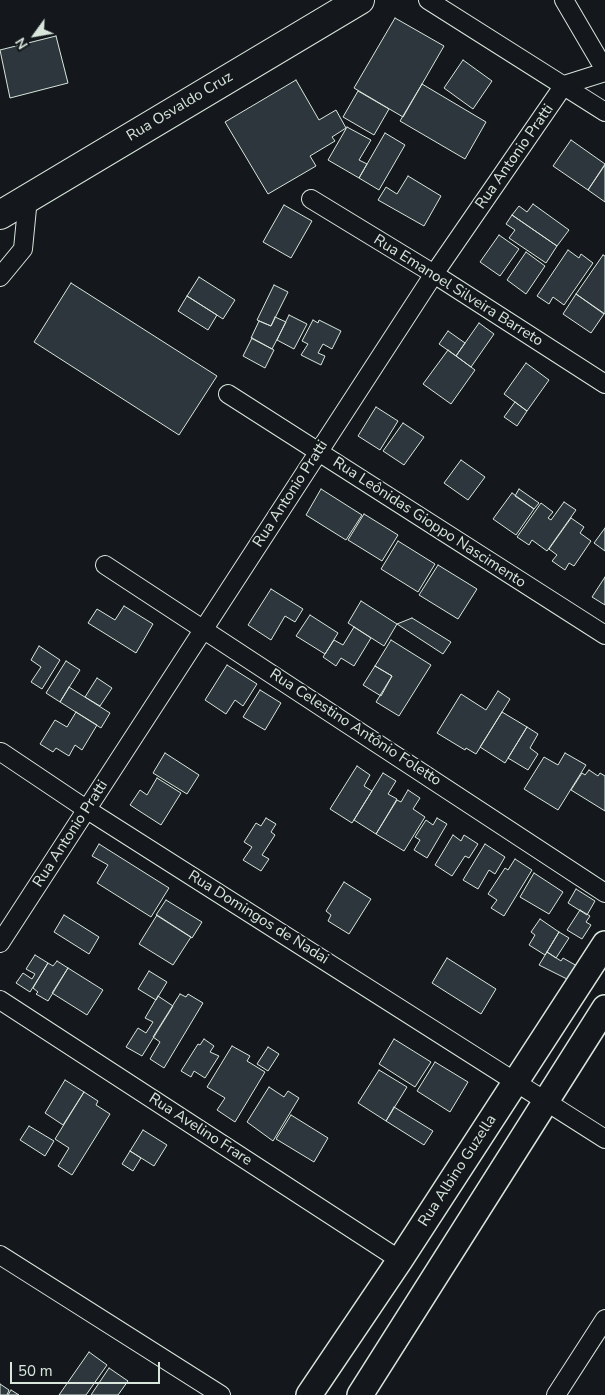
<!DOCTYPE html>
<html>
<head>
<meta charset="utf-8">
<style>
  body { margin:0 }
  #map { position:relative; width:605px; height:1395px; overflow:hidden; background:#14181c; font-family:"Nunito Sans",sans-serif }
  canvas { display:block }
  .north { position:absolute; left:10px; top:10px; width:50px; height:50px; -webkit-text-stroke:4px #14181c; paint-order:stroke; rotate:238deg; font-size:14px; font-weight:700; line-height:20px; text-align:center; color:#d8e6dc }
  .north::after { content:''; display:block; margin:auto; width:18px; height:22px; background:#d8e6dc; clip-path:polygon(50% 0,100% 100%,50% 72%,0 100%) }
  .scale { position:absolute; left:10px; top:1362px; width:150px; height:22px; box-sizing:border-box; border:2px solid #d8e6dc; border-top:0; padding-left:6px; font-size:15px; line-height:18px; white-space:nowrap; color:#d8e6dc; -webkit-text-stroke:4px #14181c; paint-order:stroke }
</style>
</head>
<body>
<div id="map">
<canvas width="605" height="1395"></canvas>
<div class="north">N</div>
<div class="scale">50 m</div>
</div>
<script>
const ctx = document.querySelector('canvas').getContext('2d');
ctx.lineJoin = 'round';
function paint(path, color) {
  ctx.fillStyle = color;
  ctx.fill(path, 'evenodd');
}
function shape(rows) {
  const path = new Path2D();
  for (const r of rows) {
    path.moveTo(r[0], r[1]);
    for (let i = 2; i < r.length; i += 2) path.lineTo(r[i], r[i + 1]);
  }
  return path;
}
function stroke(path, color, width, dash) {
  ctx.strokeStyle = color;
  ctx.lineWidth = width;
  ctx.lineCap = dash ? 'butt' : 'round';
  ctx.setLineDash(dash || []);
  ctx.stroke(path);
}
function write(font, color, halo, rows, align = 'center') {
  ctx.font = font + ' "Nunito Sans",sans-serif';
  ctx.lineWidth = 4;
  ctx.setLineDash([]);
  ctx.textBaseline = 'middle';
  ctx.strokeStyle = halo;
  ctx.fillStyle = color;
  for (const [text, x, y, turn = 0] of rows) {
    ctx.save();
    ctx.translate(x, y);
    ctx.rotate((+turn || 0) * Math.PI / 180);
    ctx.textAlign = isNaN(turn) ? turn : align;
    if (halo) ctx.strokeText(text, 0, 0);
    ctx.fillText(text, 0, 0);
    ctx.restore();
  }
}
const building = shape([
  [395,18,444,46,403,117,354,88,395,18],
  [56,36,68,83,10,98,0,50,56,36],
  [463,60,492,81,473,109,444,88,463,60],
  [296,80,319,120,336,110,346,128,332,137,335,141,310,156,316,166,268,194,225,122,296,80],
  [422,84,486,122,465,159,400,121,422,84],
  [358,91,389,109,374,135,343,117,358,91],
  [347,127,371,140,359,160,367,164,359,178,328,160,347,127],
  [385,133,405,145,379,190,359,178,385,133],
  [571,140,605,164,588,190,553,166,571,140],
  [605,165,605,202,588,190,605,165],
  [408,176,441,196,424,226,378,200,386,187,397,194,408,176],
  [533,204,569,230,557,246,512,215,519,206,527,212,533,204],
  [284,205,312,221,291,258,263,242,284,205],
  [512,215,557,246,546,263,509,238,515,230,506,224,512,215],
  [499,235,519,249,500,276,480,262,499,235],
  [568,250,579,258,581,254,593,263,564,305,553,297,549,304,537,296,568,250],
  [526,252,545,266,526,294,507,280,526,252],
  [603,255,605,256,605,314,576,294,603,255],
  [199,277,235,300,223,319,187,296,199,277],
  [71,283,217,376,179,435,34,342,71,283],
  [274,285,288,292,271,326,257,320,274,285],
  [576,294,604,314,591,333,563,314,576,294],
  [187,296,217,315,208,330,178,311,187,296],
  [289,315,307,324,294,349,277,340,289,315],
  [275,317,286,322,272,349,251,338,259,321,271,326,275,317],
  [313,320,318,323,319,320,341,331,332,349,323,344,318,353,325,356,321,365,301,355,308,344,302,341,313,320],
  [479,323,494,334,471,367,456,356,479,323],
  [448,331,465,343,456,356,439,344,448,331],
  [252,338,274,350,265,368,243,356,252,338],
  [448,350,475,370,451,404,423,384,448,350],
  [526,363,549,380,527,411,504,394,526,363],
  [515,402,527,411,517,426,504,417,515,402],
  [376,407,398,421,380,450,358,436,376,407],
  [403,423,424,437,404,465,383,451,403,423],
  [461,460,485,477,468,500,444,483,461,460],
  [321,489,362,515,346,540,306,515,321,489],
  [519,489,539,503,534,509,515,496,519,489],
  [512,493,534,509,516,535,493,519,512,493],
  [564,502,576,510,547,551,532,540,529,545,517,537,541,503,553,512,548,518,551,520,564,502],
  [364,514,398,535,382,561,348,540,364,514],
  [571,518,584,527,580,533,591,541,574,566,569,563,565,570,552,561,557,555,549,549,571,518],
  [605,528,605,551,594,543,605,528],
  [398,541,435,564,418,592,381,569,398,541],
  [438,565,477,589,458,619,419,595,438,565],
  [605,577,605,605,592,597,605,577],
  [271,589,303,609,295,622,285,616,271,640,248,625,271,589],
  [361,601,397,624,384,646,348,623,361,601],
  [124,606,153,624,136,653,88,623,97,609,115,620,124,606],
  [310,615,338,633,325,654,296,636,310,615],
  [412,618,451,642,443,654,397,624,412,618],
  [354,627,371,638,354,666,341,658,336,666,323,657,334,640,343,645,354,627],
  [391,640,431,665,399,716,376,702,392,676,375,666,391,640],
  [39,646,60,660,42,689,31,682,41,667,31,660,39,646],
  [66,661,80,670,60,702,46,693,66,661],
  [227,665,257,684,243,706,235,700,226,714,205,700,227,665],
  [375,666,392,676,381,696,363,685,375,666],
  [97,678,112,688,100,706,85,697,97,678],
  [69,687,110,713,101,728,60,702,69,687],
  [260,690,281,703,265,730,243,717,260,690],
  [498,691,510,699,476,754,466,748,465,750,437,733,461,694,486,710,498,691],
  [76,712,97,725,82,750,75,745,69,756,56,748,53,752,40,744,55,720,67,727,76,712],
  [502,712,527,727,505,763,480,747,502,712],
  [527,727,538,734,530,748,538,754,528,770,508,758,527,727],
  [165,753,199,775,187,794,153,773,165,753],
  [565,753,586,765,558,810,524,789,544,757,558,765,565,753],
  [357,766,370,775,364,786,372,791,352,823,330,809,357,766],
  [589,770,598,776,600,773,605,776,605,811,571,790,582,773,585,775,589,770],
  [383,773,396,781,388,794,397,799,376,834,354,820,383,773],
  [157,778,181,793,161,825,130,805,140,790,147,795,157,778],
  [408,790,420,798,413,809,425,817,404,851,376,834,397,800,401,802,408,790],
  [266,818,276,824,271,832,275,835,262,855,269,859,261,871,243,860,252,847,244,842,256,823,261,826,266,818],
  [437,818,447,824,427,858,414,850,420,840,415,837,426,820,433,825,437,818],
  [453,835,461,841,464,835,478,844,469,858,465,856,452,876,435,865,453,835],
  [99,844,169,888,151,917,97,883,108,865,92,856,99,844],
  [485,844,505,857,495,874,489,870,478,889,463,880,485,844],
  [515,859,532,870,504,916,491,908,497,900,488,894,505,868,508,870,515,859],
  [534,873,563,892,549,914,520,897,534,873],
  [344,882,371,899,349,934,328,921,331,915,326,911,344,882],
  [576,889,595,901,587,915,568,903,576,889],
  [166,900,202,922,192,938,156,915,166,900],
  [580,910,590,916,586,922,591,925,582,939,567,930,580,910],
  [64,915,99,937,89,954,54,932,64,915],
  [157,915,191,937,173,965,139,944,157,915],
  [540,919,559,932,545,955,529,945,535,935,531,932,540,919],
  [559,932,569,938,556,958,547,952,559,932],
  [547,952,561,961,563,958,577,966,569,980,539,965,547,952],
  [35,955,48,963,30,992,16,983,23,973,32,979,35,974,26,969,35,955],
  [447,958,496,989,481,1014,432,983,447,958],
  [57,961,68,968,48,1001,36,994,38,992,33,988,48,963,53,966,57,961],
  [68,968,103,990,87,1015,52,993,68,968],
  [149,971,167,982,156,1000,138,989,149,971],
  [180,994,186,997,188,994,203,1003,164,1068,150,1059,160,1042,153,1037,180,994],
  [158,996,173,1006,142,1056,126,1047,138,1028,146,1033,153,1022,145,1018,158,996],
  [204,1039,214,1046,210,1052,219,1056,205,1078,194,1071,191,1077,181,1071,198,1044,200,1045,204,1039],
  [394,1039,431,1062,415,1087,379,1064,394,1039],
  [232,1046,250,1056,247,1061,265,1072,235,1122,217,1110,225,1098,207,1087,232,1046],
  [268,1047,279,1054,268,1071,257,1064,268,1047],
  [435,1062,468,1082,450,1112,417,1091,435,1062],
  [379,1070,407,1087,386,1121,358,1103,379,1070],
  [65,1080,84,1092,63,1125,45,1113,65,1080],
  [269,1087,284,1097,288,1091,299,1098,273,1141,247,1122,269,1087],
  [84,1092,98,1101,96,1105,110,1114,72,1175,58,1166,69,1148,55,1139,84,1092],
  [394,1107,433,1131,424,1145,386,1121,394,1107],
  [291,1115,328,1138,314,1162,276,1139,291,1115],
  [29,1126,54,1141,45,1156,20,1140,29,1126],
  [143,1130,167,1145,154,1166,130,1151,143,1130],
  [130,1151,141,1158,133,1171,122,1164,130,1151],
  [89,1352,107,1365,86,1395,59,1395,89,1352],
  [109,1368,128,1381,118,1395,91,1395,109,1368],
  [0,1384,9,1390,7,1395,0,1395,0,1384],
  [11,1390,19,1395,8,1395,11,1390]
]);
paint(building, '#2c363c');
stroke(building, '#d8e6dc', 1);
const street = shape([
  [428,0,605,112],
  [564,0,605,70],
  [311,199,434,274,605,384],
  [0,277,23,249,28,198],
  [228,394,605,635],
  [105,565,605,893],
  [1,752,86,809,605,1139],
  [0,943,434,274,564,85,605,72],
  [0,1000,400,1260],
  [0,1255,221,1395],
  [556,1395,605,1319]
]);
const secondary = shape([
  [309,1395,400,1260,605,944],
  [360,1395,605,1008]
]);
const highway = shape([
  [0,215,360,0]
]);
stroke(street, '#d8e6dc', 20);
stroke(secondary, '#d8e6dc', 28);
stroke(highway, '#d8e6dc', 30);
stroke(street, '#14181c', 18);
stroke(secondary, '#14181c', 25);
stroke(highway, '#14181c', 28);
write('15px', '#d8e6dc', '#14181c', [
  ["Rua Osvaldo Cruz",180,107,-31],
  ["Rua Antonio Pratti",515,157,-55],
  ["Rua Emanoel Silveira Barreto",458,291,32],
  ["Rua Antonio Pratti",291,494,-57],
  ["Rua Leônidas Gioppo Nascimento",429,523,33],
  ["Rua Celestino Antônio Foletto",355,728,33],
  ["Rua Antonio Pratti",71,834,-57],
  ["Rua Domingos de Nadai",258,918,32],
  ["Rua Avelino Frare",200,1130,33],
  ["Rua Albino Guzella",458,1171,-57]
]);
</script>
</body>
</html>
